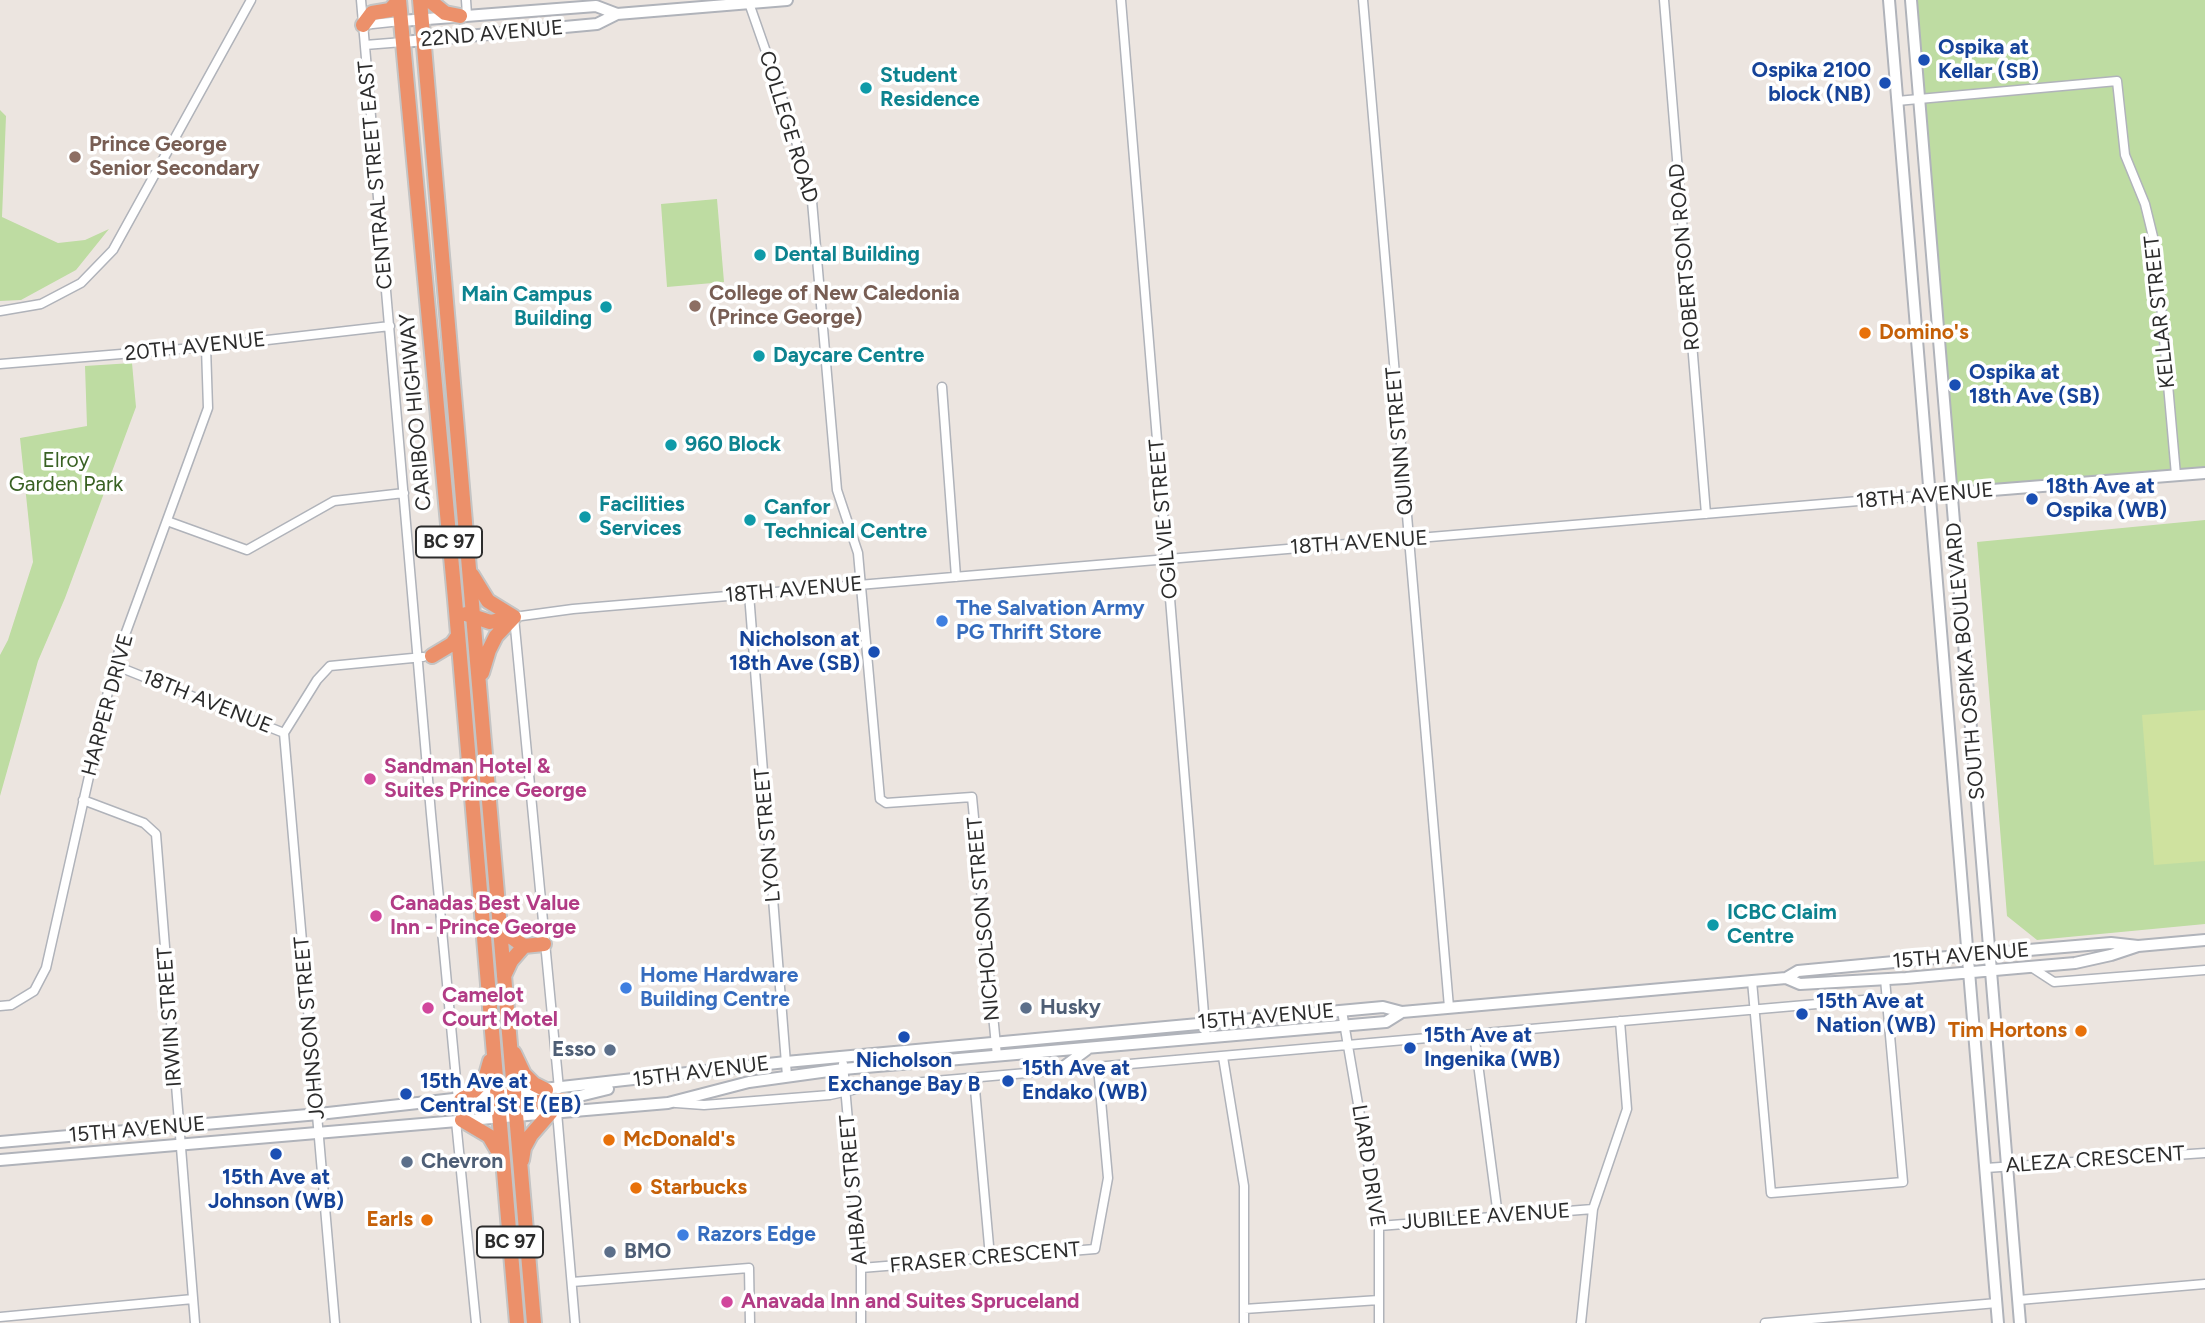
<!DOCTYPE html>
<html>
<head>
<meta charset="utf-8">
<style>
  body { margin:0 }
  canvas { display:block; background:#ece5e0 }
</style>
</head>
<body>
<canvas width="2205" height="1323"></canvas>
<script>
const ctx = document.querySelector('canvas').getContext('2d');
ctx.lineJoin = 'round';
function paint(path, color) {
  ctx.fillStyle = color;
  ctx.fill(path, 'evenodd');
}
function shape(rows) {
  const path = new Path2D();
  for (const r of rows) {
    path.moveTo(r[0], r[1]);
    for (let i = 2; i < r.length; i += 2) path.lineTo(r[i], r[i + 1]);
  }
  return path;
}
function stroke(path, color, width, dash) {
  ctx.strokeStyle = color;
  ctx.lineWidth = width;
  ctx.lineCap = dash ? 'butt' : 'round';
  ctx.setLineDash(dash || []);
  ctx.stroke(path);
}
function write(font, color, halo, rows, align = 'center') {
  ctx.font = font + ' Figtree,sans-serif';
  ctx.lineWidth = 7;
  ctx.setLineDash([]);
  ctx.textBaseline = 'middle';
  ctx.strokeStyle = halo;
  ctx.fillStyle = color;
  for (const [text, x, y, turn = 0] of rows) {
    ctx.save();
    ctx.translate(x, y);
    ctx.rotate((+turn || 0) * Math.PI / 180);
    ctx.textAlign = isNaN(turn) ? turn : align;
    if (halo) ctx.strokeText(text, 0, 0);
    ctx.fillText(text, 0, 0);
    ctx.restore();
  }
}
paint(shape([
  [1911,0,2205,0,2205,471,1953,492],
  [0,110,6,116,2,217,58,243,85,240,109,229,76,270,21,300,0,301],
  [717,199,724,282,667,287,661,204],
  [132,363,136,407,65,598,38,661,0,796,0,655,8,640,33,562,20,438,87,426,85,366],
  [2205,520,2205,924,2037,940,2007,916,1977,542]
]), '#bedca2');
paint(shape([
  [2205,710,2205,861,2154,865,2142,715]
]), '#cfe29f');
const street = shape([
  [361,0,431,814,458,1100],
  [466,0,467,15],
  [1121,0,1206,1038],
  [1363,0,1449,1007],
  [1664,0,1706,514],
  [749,3,792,126,812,201,837,490,858,553,880,799,886,803,972,797,997,1056],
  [363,25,401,21],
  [365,45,403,42],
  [1897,101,2117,81,2125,155,2145,204,2156,249,2176,475],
  [0,311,41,304,81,283,113,250,251,0],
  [0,364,206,347,390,326],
  [942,387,956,577],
  [167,521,247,550,334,501,404,493],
  [749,594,787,1076],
  [114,665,284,733],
  [284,733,335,1323],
  [284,733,317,680,330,666,423,657],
  [83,800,144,823,156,834,195,1323],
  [2031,967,2054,982,2205,970],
  [1752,981,1771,1193,1903,1182,1885,979],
  [0,1006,11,1005,34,991,46,968,114,665,208,408,206,347],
  [1342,1011,1379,1226,1379,1323],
  [1474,1033,1498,1216],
  [1223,1057,1244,1186,1244,1323],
  [843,1064,861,1268,861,1323],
  [974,1078,990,1257],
  [559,1089,514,617,573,609,1930,495],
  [676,1103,704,1105,830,1095,866,1087,1886,998],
  [557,1112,575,1323],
  [456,1121,476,1323],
  [1986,1168,2205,1153],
  [1379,1226,1593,1209],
  [861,1268,1095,1249,1108,1178,1098,1067],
  [572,1282,749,1268,750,1323],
  [2019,1300,2205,1284],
  [1244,1309,1379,1300],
  [0,1317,193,1299],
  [1581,1323,1593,1209,1627,1109,1620,1021],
  [1765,1323,1997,1303]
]);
const secondary = shape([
  [1889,0,1998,1323],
  [1911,0,2020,1323],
  [401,21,596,6,617,14],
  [403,42,597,24,617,14,787,0],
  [1930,495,2205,473],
  [1786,978,1798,971,1958,956,2111,943,2138,946,2205,940],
  [1058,1071,1089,1048],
  [561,1104,563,1100,608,1089],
  [0,1142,319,1114,786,1062,1383,1007,1402,1012,1786,978,1800,984,1906,978,2006,969,2075,963,2111,955,2138,946],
  [0,1160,668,1103,749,1082,843,1069,1386,1022,1402,1012]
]);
const highway = shape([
  [399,0,455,599,517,1323],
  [420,0,534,1323],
  [429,0,445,13,460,16],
  [363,25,372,13,390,10,399,0],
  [472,575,488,601,514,617],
  [466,614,490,622,514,617],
  [432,656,452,644,457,637],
  [482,673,489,650,496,636,514,617],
  [499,923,507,934,524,946,544,944],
  [504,976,511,961,524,946],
  [514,1053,524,1074,534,1084,546,1090],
  [461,1100,475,1090,485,1079,490,1061],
  [508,1105,563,1100],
  [462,1120,489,1136,499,1153],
  [522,1160,524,1148,531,1135,551,1112]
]);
stroke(street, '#b0b3ba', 11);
stroke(secondary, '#b0b3ba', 14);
stroke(highway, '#c4c4c4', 18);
stroke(street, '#fff', 8);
stroke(secondary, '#fff', 10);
stroke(highway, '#ec906a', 14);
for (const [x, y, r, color] of [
  [1924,60,7,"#1a4fb4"],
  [1885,83,7,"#1a4fb4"],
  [866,88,7,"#0f9aa8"],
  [75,157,7,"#8d6e63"],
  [760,255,7,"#0f9aa8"],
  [695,306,7,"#8d6e63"],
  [606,307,7,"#0f9aa8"],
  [1865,333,7,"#e8710a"],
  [759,356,7,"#0f9aa8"],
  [1955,385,7,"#1a4fb4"],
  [671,445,7,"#0f9aa8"],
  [2032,499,7,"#1a4fb4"],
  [585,517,7,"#0f9aa8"],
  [750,520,7,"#0f9aa8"],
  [942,621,7,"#3f7fe0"],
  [874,652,7,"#1a4fb4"],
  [370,779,7,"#d1479c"],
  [376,916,7,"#d1479c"],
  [1713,925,7,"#0f9aa8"],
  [626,988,7,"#3f7fe0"],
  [428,1008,7,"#d1479c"],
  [1026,1008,7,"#5c6f8a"],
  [1802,1014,7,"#1a4fb4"],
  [2081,1031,7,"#e8710a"],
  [904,1037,7,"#1a4fb4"],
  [1410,1048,7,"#1a4fb4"],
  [610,1050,7,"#5c6f8a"],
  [1008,1081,7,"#1a4fb4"],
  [406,1094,7,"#1a4fb4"],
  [609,1140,7,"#e8710a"],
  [276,1154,7,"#1a4fb4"],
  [407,1162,7,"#5c6f8a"],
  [636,1188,7,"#e8710a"],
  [427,1220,7,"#e8710a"],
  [683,1235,7,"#3f7fe0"],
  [610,1252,7,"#5c6f8a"],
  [727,1302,7,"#d1479c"]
]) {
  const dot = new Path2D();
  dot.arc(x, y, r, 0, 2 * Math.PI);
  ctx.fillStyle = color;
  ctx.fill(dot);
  stroke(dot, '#fff', 2.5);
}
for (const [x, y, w] of [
  [449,542,66],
  [510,1242,66]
]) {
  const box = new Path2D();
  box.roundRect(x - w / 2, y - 15.5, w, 31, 5);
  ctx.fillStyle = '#fff';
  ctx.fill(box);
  stroke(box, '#2c2c2c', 2);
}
write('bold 19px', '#2c2c2c', null, [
  ["BC 97",449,542],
  ["BC 97",510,1242]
]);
write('21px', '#2c2c2c', '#fff', [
  ["22ND AVENUE",492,34,-5],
  ["COLLEGE ROAD",788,127,73],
  ["CENTRAL STREET EAST",376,175,-95],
  ["ROBERTSON ROAD",1685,257,-95],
  ["KELLAR STREET",2160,312,-96],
  ["20TH AVENUE",195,347,-6],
  ["CARIBOO HIGHWAY",416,412,-95],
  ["QUINN STREET",1400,441,-95],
  ["18TH AVENUE",1925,496,-5],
  ["OGILVIE STREET",1164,519,-95],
  ["18TH AVENUE",1359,543,-4],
  ["18TH AVENUE",794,590,-5],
  ["SOUTH OSPIKA BOULEVARD",1966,661,-95],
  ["18TH AVENUE",207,702,22],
  ["HARPER DRIVE",108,705,-75],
  ["LYON STREET",768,835,-95],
  ["NICHOLSON STREET",984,919,-95],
  ["15TH AVENUE",1961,956,-5],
  ["IRWIN STREET",170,1017,-94],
  ["15TH AVENUE",1266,1017,-5],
  ["JOHNSON STREET",310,1028,-95],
  ["15TH AVENUE",701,1072,-7],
  ["15TH AVENUE",137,1130,-5],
  ["ALEZA CRESCENT",2095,1160,-4],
  ["LIARD DRIVE",1368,1166,81],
  ["AHBAU STREET",854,1190,-95],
  ["JUBILEE AVENUE",1486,1217,-4],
  ["FRASER CRESCENT",985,1258,-5]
]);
write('bold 21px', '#164399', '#fff', [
  ["Ospika at",1938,48],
  ["Kellar (SB)",1938,72],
  ["Ospika 2100",1871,71,"right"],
  ["block (NB)",1871,95,"right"],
  ["Ospika at",1969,373],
  ["18th Ave (SB)",1969,397],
  ["18th Ave at",2046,487],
  ["Ospika (WB)",2046,511],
  ["Nicholson at",860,640,"right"],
  ["18th Ave (SB)",860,664,"right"],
  ["15th Ave at",1816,1002],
  ["Nation (WB)",1816,1026],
  ["15th Ave at",1424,1036],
  ["Ingenika (WB)",1424,1060],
  ["Nicholson",904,1061,"center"],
  ["Exchange Bay B",904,1085,"center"],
  ["15th Ave at",1022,1069],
  ["Endako (WB)",1022,1093],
  ["15th Ave at",420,1082],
  ["Central St E (EB)",420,1106],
  ["15th Ave at",276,1178,"center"],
  ["Johnson (WB)",276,1202,"center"]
], 'left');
write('bold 21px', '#0d838f', '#fff', [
  ["Student",880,76],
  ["Residence",880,100],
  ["Dental Building",774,255],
  ["Main Campus",592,295,"right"],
  ["Building",592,319,"right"],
  ["Daycare Centre",773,356],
  ["960 Block",685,445],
  ["Facilities",599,505],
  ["Services",599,529],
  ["Canfor",764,508],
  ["Technical Centre",764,532],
  ["ICBC Claim",1727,913],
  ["Centre",1727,937]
], 'left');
write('bold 21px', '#785e54', '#fff', [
  ["Prince George",89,145],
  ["Senior Secondary",89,169],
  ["College of New Caledonia",709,294],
  ["(Prince George)",709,318]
], 'left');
write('bold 21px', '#c56008', '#fff', [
  ["Domino's",1879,333],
  ["Tim Hortons",2067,1031,"right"],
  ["McDonald's",623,1140],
  ["Starbucks",650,1188],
  ["Earls",413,1220,"right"]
], 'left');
write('21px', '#396123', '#fff', [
  ["Elroy",66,461],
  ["Garden Park",66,485]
]);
write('bold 21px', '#366cbe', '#fff', [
  ["The Salvation Army",956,609],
  ["PG Thrift Store",956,633],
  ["Home Hardware",640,976],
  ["Building Centre",640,1000],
  ["Razors Edge",697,1235]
], 'left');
write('bold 21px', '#b23c85', '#fff', [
  ["Sandman Hotel &",384,767],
  ["Suites Prince George",384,791],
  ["Canadas Best Value",390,904],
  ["Inn - Prince George",390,928],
  ["Camelot",442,996],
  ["Court Motel",442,1020],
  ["Anavada Inn and Suites Spruceland",741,1302]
], 'left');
write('bold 21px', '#4e5e75', '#fff', [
  ["Husky",1040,1008],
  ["Esso",596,1050,"right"],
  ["Chevron",421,1162],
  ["BMO",624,1252]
], 'left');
</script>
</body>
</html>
